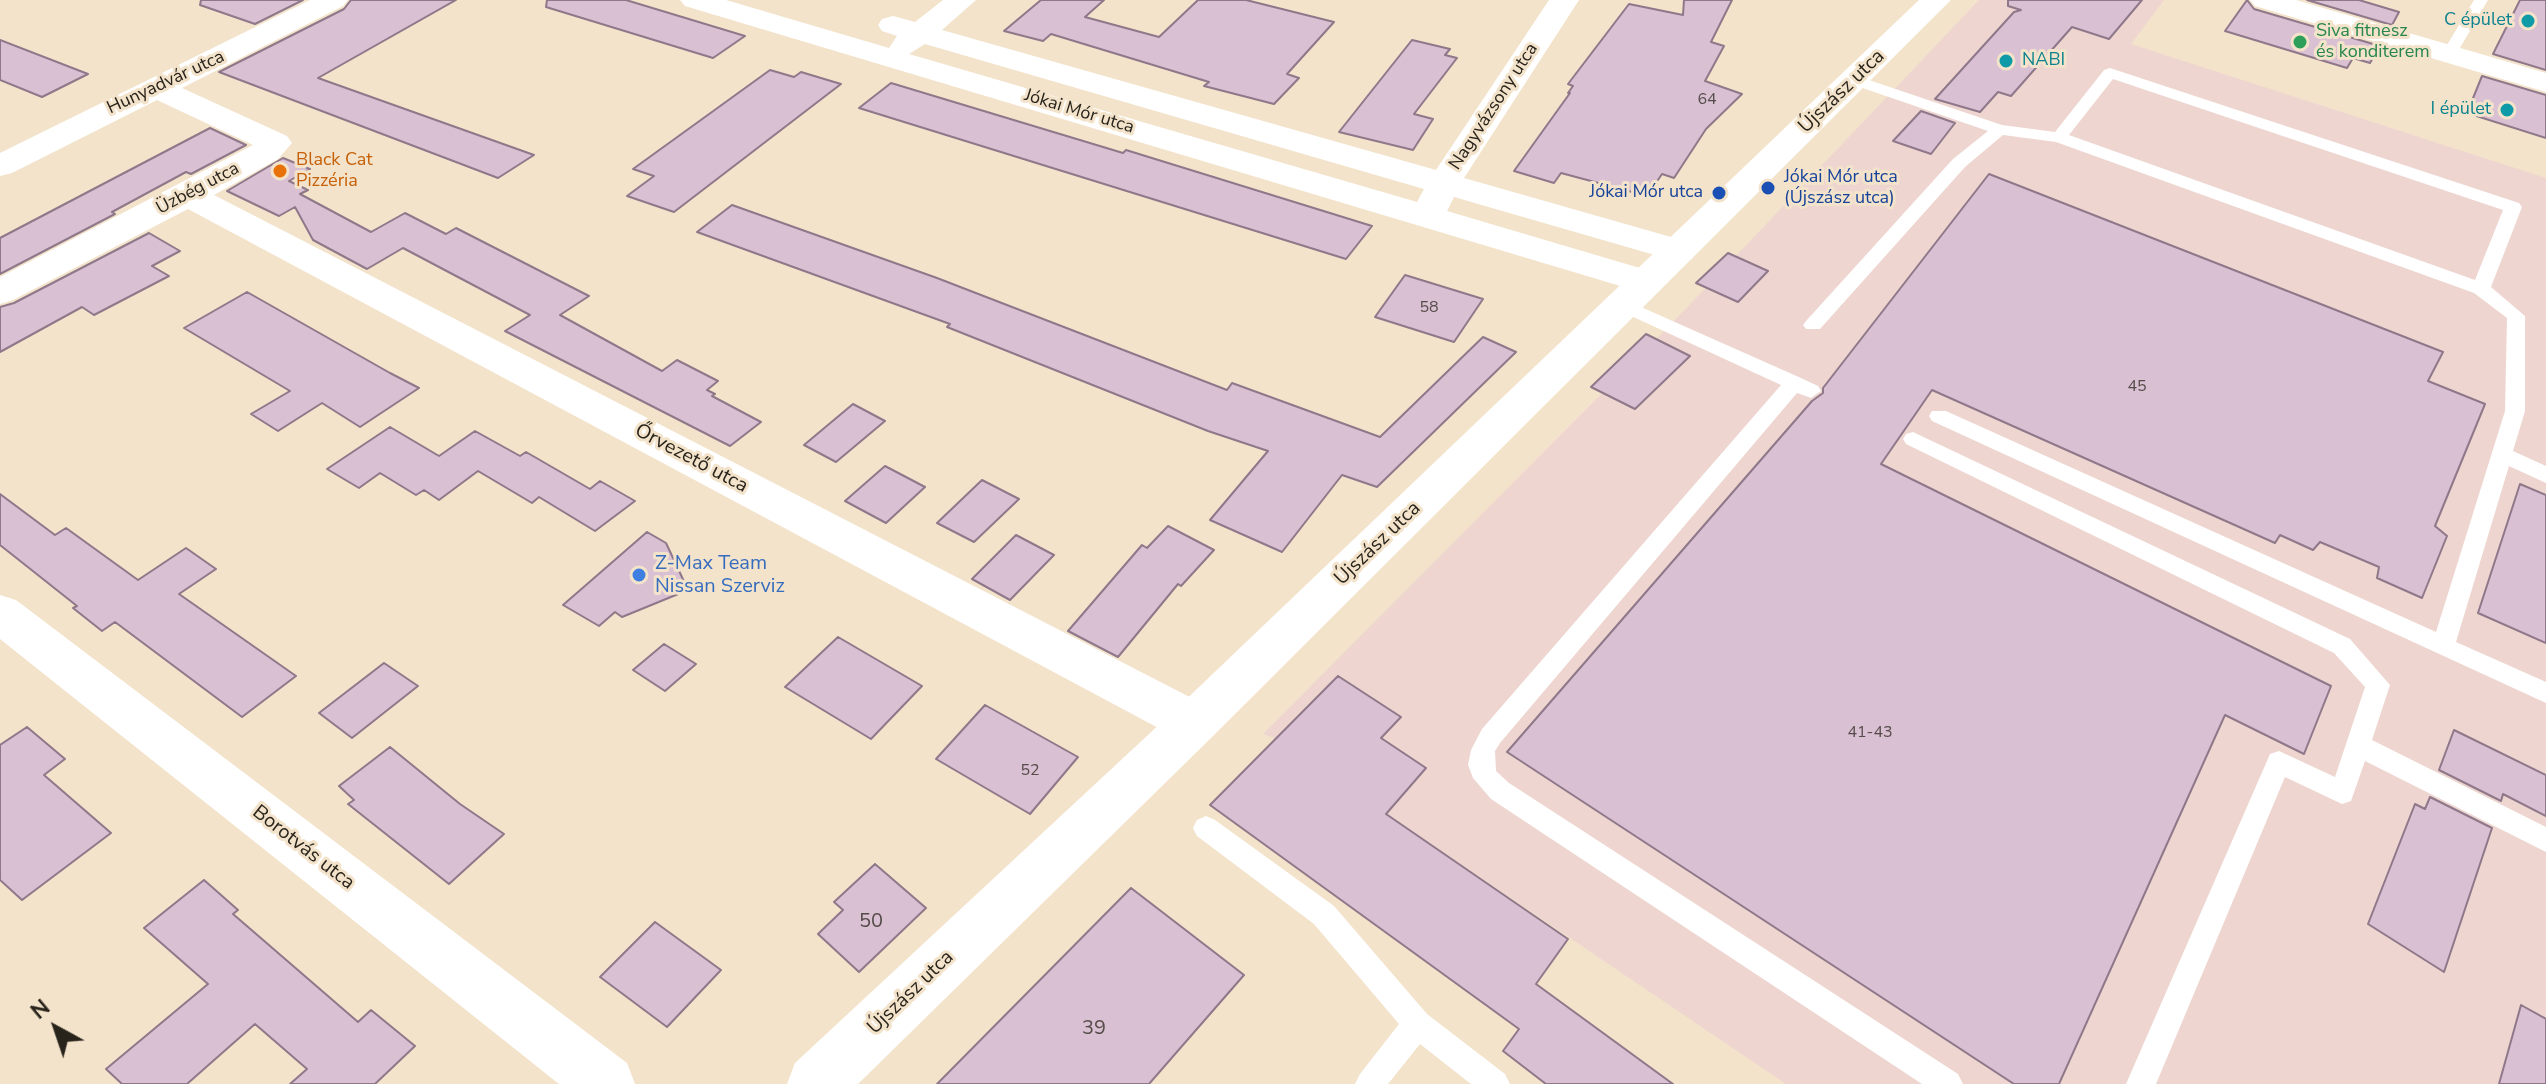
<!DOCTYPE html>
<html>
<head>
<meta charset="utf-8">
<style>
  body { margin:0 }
  #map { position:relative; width:2546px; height:1084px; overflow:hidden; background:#f3e3cb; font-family:"Nunito Sans",sans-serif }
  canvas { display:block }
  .north { position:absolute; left:16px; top:988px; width:80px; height:80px; -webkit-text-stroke:6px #f3e3cb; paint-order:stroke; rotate:320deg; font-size:22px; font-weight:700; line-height:32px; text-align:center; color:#29241b }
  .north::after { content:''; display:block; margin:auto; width:28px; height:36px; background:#29241b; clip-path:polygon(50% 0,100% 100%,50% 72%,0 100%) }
</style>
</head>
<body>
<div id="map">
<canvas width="2546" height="1084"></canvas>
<div class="north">N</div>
</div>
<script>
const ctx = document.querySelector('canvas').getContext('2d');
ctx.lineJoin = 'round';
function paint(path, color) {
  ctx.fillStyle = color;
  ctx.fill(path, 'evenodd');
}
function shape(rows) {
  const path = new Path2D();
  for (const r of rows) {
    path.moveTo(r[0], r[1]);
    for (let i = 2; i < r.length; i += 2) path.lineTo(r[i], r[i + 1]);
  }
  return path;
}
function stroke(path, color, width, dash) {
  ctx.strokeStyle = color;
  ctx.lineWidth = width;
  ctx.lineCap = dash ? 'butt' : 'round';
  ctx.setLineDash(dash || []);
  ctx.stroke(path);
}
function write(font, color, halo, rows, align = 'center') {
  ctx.font = font + ' "Nunito Sans",sans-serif';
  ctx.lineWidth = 6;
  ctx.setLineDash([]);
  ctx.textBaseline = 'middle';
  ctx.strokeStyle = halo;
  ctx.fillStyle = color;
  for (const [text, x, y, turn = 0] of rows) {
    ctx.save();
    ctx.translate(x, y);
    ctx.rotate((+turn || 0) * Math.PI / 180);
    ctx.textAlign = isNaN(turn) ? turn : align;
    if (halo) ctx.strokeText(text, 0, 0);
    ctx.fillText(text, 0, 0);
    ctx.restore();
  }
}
paint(shape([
  [1979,0,2164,0,2131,44,2546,178,2546,1084,1786,1084,1274,738,1263,734,1676,319]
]), '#eed5cf');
const building = shape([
  [201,0,303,0,255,24,200,5,201,0],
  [351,0,456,0,318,78,534,155,498,178,219,72,344,9,351,0],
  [547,0,626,0,745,36,713,58,546,7,547,0],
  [1041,0,1104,0,1085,17,1159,37,1198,0,1246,0,1334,22,1287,74,1299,78,1274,104,1204,86,1209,82,1051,34,1043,41,1004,31,1041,0],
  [1684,0,1732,0,1711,42,1724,46,1705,81,1742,94,1706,129,1674,178,1662,174,1647,196,1561,173,1554,183,1514,171,1570,93,1568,93,1573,86,1568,84,1629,4,1683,15,1684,0],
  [2008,0,2142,0,2109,39,2072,27,2011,96,1998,92,1980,112,1935,99,2014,12,2021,10,2008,6,2008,0],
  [2247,0,2254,9,2380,46,2370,63,2353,58,2347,68,2225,31,2247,0],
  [2307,0,2359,0,2399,12,2392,25,2307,0],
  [2520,0,2546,0,2546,70,2493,54,2520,0],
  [0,40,88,74,42,97,0,80,0,40],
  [1412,40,1450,49,1445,55,1457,58,1414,114,1433,119,1413,150,1339,132,1412,40],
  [770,70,794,77,801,72,841,84,674,212,627,196,654,176,633,169,770,70],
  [2482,76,2546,95,2546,138,2467,113,2482,76],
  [891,83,1123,153,1126,150,1372,226,1346,259,859,108,891,83],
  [1921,111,1955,123,1931,154,1893,141,1921,111],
  [210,128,246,145,191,174,186,172,112,212,115,214,0,274,0,238,210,128],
  [283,158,310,169,289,181,308,190,300,194,371,232,405,213,446,234,456,228,589,296,560,315,662,371,677,360,718,381,707,390,715,394,712,396,761,422,730,446,505,331,530,315,403,248,367,269,313,240,295,207,279,216,227,191,283,158],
  [1989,174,2443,352,2428,381,2485,404,2435,526,2447,536,2422,598,2377,578,2379,567,2320,542,2313,550,2280,535,2275,543,1932,390,1881,464,2331,686,2304,754,2225,715,2059,1084,2014,1084,1507,752,1812,401,1823,393,1823,388,1989,174],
  [732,205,937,278,1227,390,1232,383,1380,437,1483,337,1516,352,1377,487,1342,475,1282,552,1210,520,1268,451,1208,431,947,327,950,324,697,232,732,205],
  [149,233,180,251,152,266,169,276,94,315,82,307,0,352,0,307,14,303,149,233],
  [1728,253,1768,271,1738,302,1696,283,1728,253],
  [1405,275,1483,299,1454,342,1375,317,1405,275],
  [247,292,390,373,419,388,360,427,322,403,278,431,251,414,290,391,184,328,247,292],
  [1646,334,1690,356,1635,409,1591,387,1646,334],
  [853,404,885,421,836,462,804,445,853,404],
  [390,427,439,456,475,431,520,456,526,452,590,489,600,481,635,501,595,531,539,497,532,503,478,471,439,500,424,490,416,495,380,473,359,488,327,469,390,427],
  [885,466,925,487,886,523,845,501,885,466],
  [982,480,1019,499,974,542,937,523,982,480],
  [2520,484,2546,495,2546,643,2478,613,2520,484],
  [0,494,55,535,66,528,138,580,186,548,216,569,179,594,296,676,242,717,115,622,102,631,73,608,77,606,0,545,0,494],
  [1168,526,1214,550,1181,586,1178,584,1118,657,1068,631,1142,545,1147,548,1168,526],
  [647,532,666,543,688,590,622,617,615,612,599,626,563,605,647,532],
  [1016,535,1054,555,1010,600,972,579,1016,535],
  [838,637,922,686,871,739,785,687,838,637],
  [664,644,696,664,665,691,633,670,664,644],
  [384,663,418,686,352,738,319,713,384,663],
  [1338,676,1401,717,1381,738,1426,768,1386,814,1568,939,1536,984,1673,1084,1546,1084,1503,1051,1519,1029,1210,805,1338,676],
  [985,705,1078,757,1030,814,936,759,985,705],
  [27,727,65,759,44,775,111,833,22,900,0,880,0,745,27,727],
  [2454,730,2546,775,2546,816,2503,794,2501,801,2439,770,2454,730],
  [390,747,460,804,504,834,449,884,348,804,354,800,339,786,390,747],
  [2430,797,2492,828,2444,972,2368,924,2415,804,2425,809,2430,797],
  [875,864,926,908,859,972,818,934,843,910,834,902,875,864],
  [204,880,238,910,233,914,358,1022,371,1010,415,1046,375,1084,290,1084,307,1069,255,1024,187,1084,122,1084,106,1069,208,984,144,928,204,880],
  [1131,888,1244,975,1149,1084,937,1084,1131,888],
  [655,922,721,970,667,1027,600,977,655,922],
  [2521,1005,2546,1019,2546,1084,2499,1084,2521,1005]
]);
paint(building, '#d9c0d2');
stroke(building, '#8e7889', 2);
paint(shape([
  [2474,0,2488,0,2454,58,2444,58,2441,55,2474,0],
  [2110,68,2519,203,2522,207,2491,287,2525,316,2525,411,2513,451,2546,466,2546,483,2509,466,2456,642,2546,682,2546,703,1932,421,1929,416,1932,411,1946,411,2436,632,2505,411,2507,318,2474,293,2056,142,2003,135,1965,167,1820,329,1806,329,1803,325,1806,321,1953,159,1988,131,1848,83,1848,77,1860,77,2002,125,2055,132,2104,70,2110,68],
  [2113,79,2503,210,2475,280,2069,135,2113,79],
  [1623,299,1801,378,1818,386,1821,391,1811,398,1797,393,1500,743,1495,751,1496,771,1509,783,1958,1074,1963,1084,1922,1084,1491,799,1473,778,1468,765,1471,750,1482,729,1781,385,1616,309,1614,305,1623,299],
  [1913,432,2350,639,2390,685,2372,740,2546,827,2546,852,2365,761,2351,801,2342,804,2285,777,2156,1084,2126,1084,2270,754,2279,751,2335,777,2365,687,2334,653,1906,444,1903,439,1906,434,1913,432],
  [1206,816,1215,820,1334,906,1427,1014,1505,1074,1510,1084,1471,1084,1420,1044,1388,1084,1355,1084,1360,1074,1399,1024,1314,924,1197,836,1193,828,1197,820,1206,816]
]), '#fff');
paint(shape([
  [310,0,348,0,343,6,182,88,287,136,292,143,278,159,214,195,1211,708,1218,723,1211,738,1194,744,1177,738,188,209,13,300,0,304,0,277,253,145,157,100,12,173,0,176,0,153,310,0],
  [680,0,726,0,889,48,897,36,882,31,878,25,882,19,893,16,915,22,943,0,976,0,942,30,1436,170,1549,0,1579,0,1464,178,1692,243,1697,251,1692,259,1679,262,1454,197,1447,211,1660,274,1665,282,1660,290,1647,294,685,6,680,0],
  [925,44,1424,189,1417,202,909,54,925,44],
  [2250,0,2296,0,2546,73,2546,92,2255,6,2250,0],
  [0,595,16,600,627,1063,635,1084,559,1084,0,639,0,595]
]), '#fff');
paint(shape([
  [1919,0,1951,0,1211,738,858,1084,787,1084,795,1063,1177,708,1919,0]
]), '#fff');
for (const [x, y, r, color] of [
  [2528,21,8,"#0f9aa8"],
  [2300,42,8,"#2e9e5b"],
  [2006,61,8,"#0f9aa8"],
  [2507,110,8,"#0f9aa8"],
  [280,171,8,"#e8710a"],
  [1768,188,8,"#1a4fb4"],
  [1719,193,8,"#1a4fb4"],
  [639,575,8,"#3f7fe0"]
]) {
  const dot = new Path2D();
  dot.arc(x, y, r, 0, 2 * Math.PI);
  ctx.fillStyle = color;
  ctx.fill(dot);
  stroke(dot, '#f3e3cb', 3);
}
write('16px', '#554b49', null, [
  ["64",1707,100],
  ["58",1429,308],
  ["45",2137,387],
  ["41-43",1870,733],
  ["52",1030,771]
]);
write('18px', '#0d838f', '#f3e3cb', [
  ["C épület",2512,21],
  ["NABI",2022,61,"left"],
  ["I épület",2491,110]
], 'right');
write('18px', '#27864d', '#f3e3cb', [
  ["Siva fitnesz",2316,32],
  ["és konditerem",2316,53]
], 'left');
write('18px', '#29241b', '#f3e3cb', [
  ["Hunyadvár utca",166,83,-25],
  ["Nagyvázsony utca",1494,107,-57],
  ["Jókai Mór utca",1079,112,17],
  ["Üzbég utca",198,189,-28]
]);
write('18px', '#c56008', '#f3e3cb', [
  ["Black Cat",296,161],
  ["Pizzéria",296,182]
], 'left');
write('18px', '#164399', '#f3e3cb', [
  ["Jókai Mór utca",1784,178],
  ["(Újszász utca)",1784,199],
  ["Jókai Mór utca",1703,193,"right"]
], 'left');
write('20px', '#29241b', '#f3e3cb', [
  ["Újszász utca",1842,92,-44],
  ["Őrvezető utca",691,459,28],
  ["Újszász utca",1378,544,-44],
  ["Borotvás utca",303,848,38],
  ["Újszász utca",911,993,-44]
]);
write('20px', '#366cbe', '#f3e3cb', [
  ["Z-Max Team",655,564],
  ["Nissan Szerviz",655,587]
], 'left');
write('20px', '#554b49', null, [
  ["50",871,922],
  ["39",1094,1029]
]);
</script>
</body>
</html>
